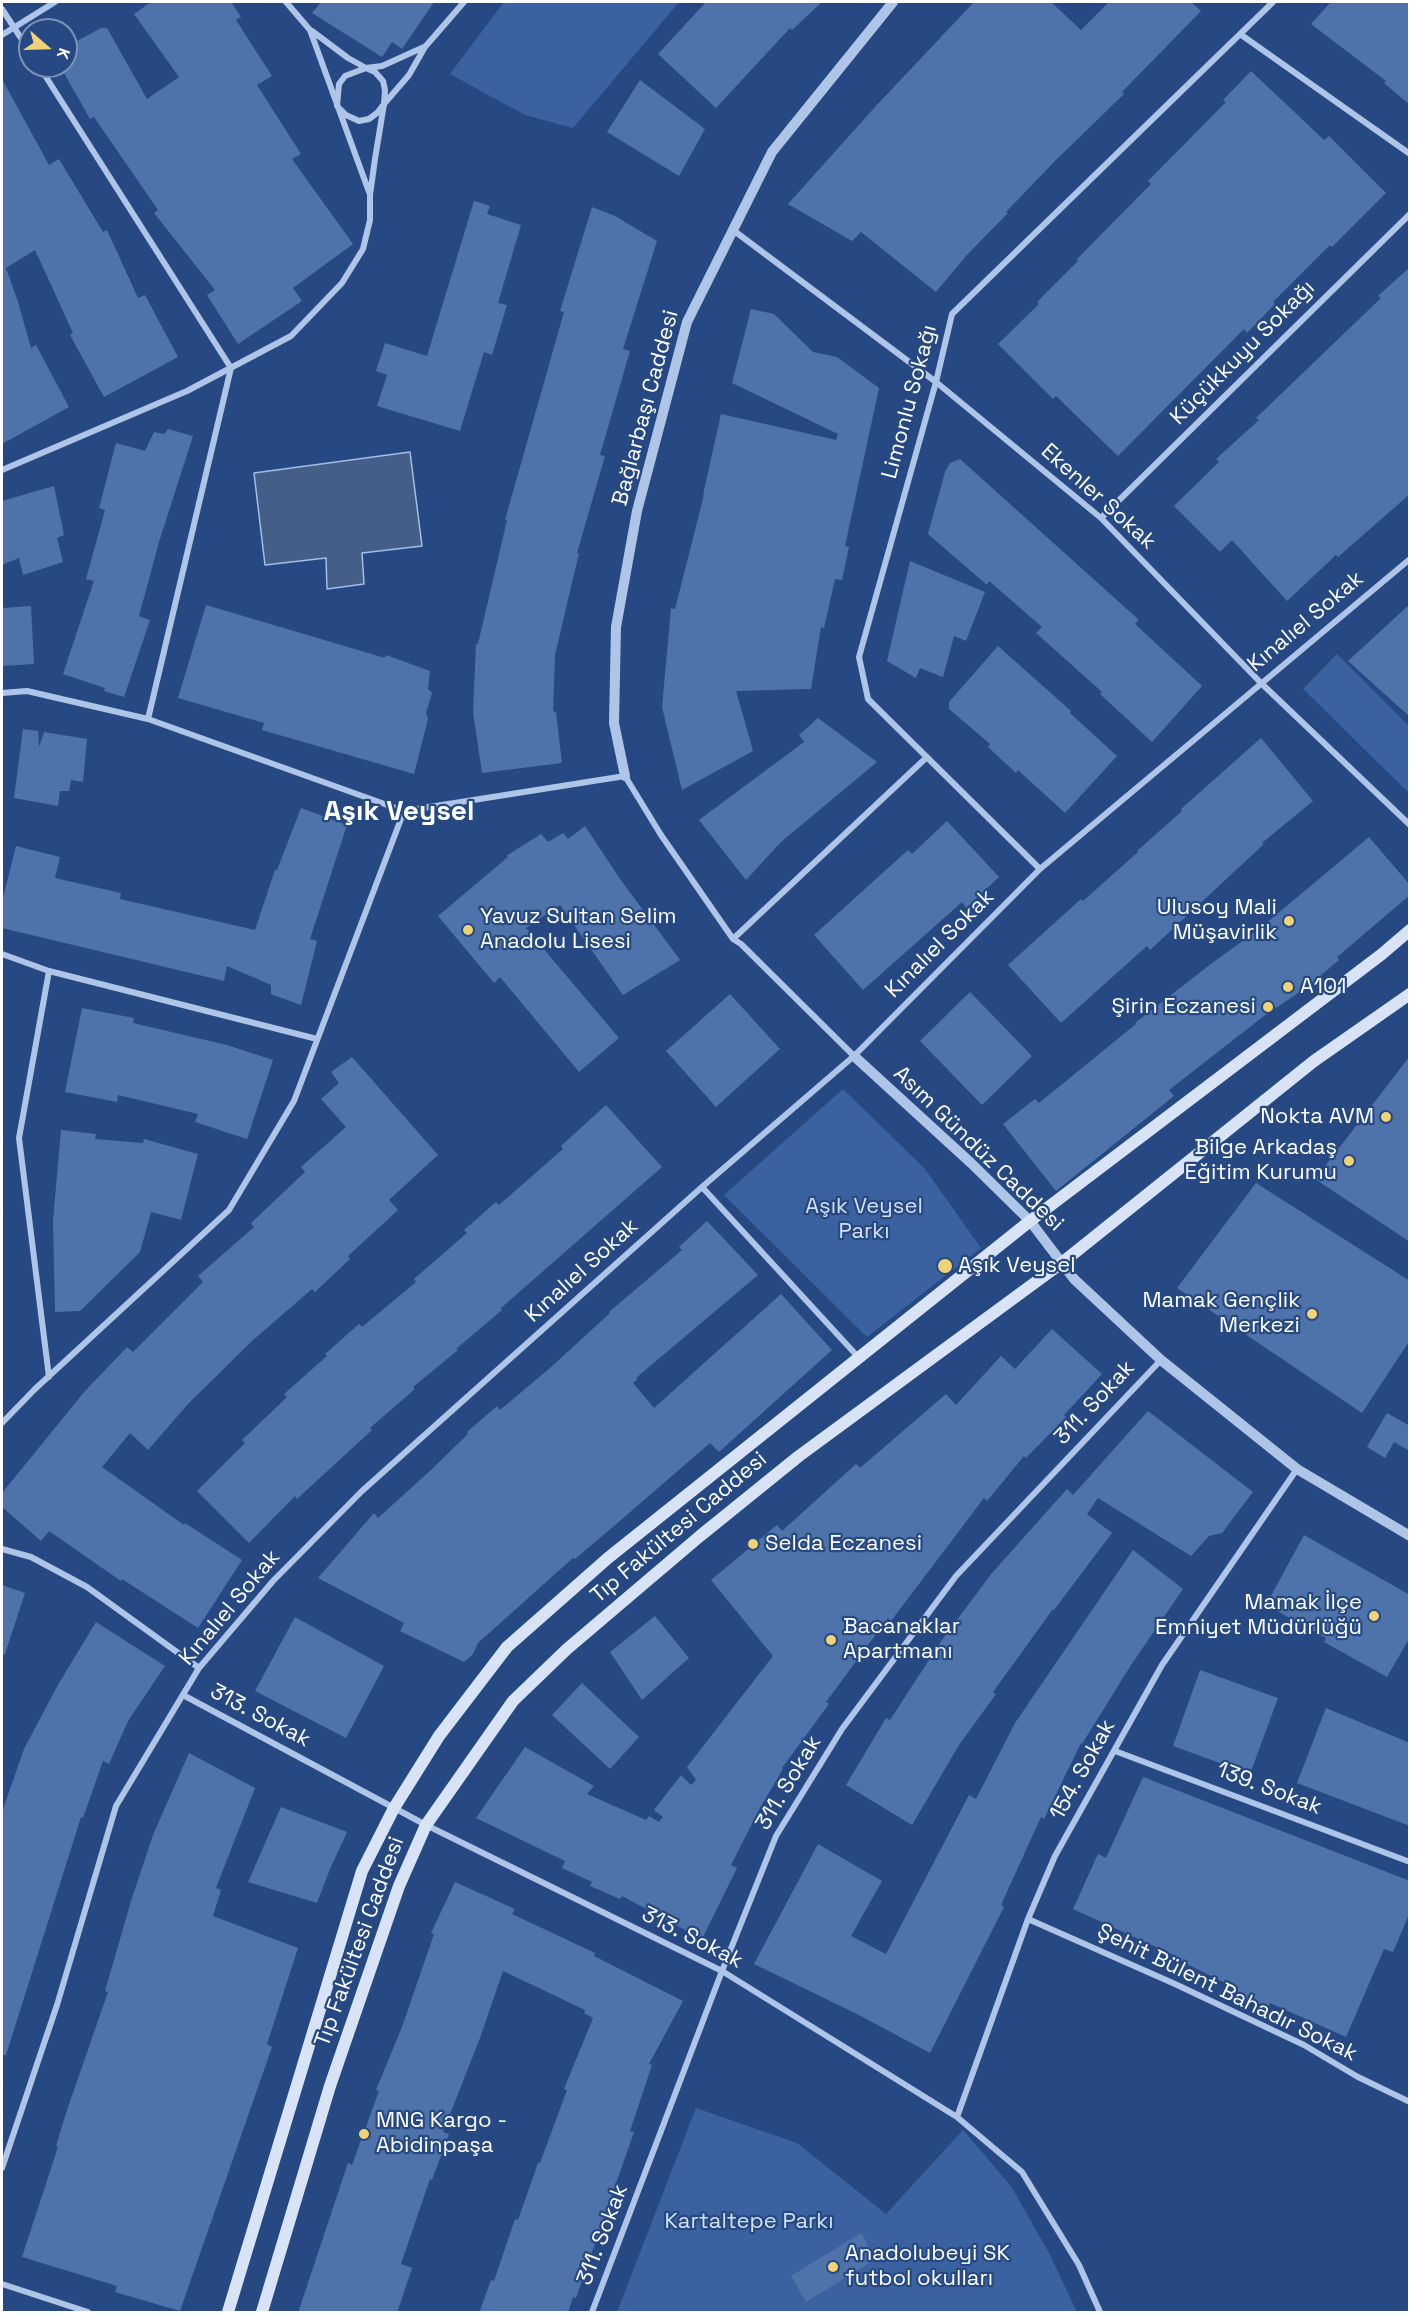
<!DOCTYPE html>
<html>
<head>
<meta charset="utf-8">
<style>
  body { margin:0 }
  #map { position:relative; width:1411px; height:2314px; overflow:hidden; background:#264983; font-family:"Space Grotesk",sans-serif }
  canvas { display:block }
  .frame { position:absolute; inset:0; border:3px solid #fff; pointer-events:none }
  .north { position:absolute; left:18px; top:18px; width:60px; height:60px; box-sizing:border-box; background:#264983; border:2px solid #7d92b5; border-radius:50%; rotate:110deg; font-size:16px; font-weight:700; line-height:24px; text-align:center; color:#fff }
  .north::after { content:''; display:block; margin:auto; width:21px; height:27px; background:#f0d374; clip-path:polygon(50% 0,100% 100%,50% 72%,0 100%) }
</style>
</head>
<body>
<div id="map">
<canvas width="1411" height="2314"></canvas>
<div class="frame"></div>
<div class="north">K</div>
</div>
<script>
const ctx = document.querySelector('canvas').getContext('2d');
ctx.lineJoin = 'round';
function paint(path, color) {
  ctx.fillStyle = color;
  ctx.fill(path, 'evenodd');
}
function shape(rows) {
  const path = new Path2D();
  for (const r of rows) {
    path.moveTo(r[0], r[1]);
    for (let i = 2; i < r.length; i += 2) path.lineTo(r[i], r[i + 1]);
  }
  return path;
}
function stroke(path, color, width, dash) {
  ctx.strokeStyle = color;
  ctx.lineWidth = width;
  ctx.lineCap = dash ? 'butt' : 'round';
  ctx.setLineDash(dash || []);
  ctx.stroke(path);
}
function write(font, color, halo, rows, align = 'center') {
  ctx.font = font + ' "Space Grotesk",sans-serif';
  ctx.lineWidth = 4.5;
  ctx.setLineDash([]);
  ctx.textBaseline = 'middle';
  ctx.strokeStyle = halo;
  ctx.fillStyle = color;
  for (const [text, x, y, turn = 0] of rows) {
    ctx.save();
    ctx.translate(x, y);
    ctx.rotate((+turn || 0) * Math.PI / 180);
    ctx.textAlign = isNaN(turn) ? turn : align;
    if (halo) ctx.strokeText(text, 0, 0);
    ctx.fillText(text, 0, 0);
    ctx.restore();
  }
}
paint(shape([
  [504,2,679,2,573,128,525,115,450,74],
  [1337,654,1409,726,1409,793,1303,689],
  [843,1089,925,1169,981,1248,867,1337,724,1195],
  [696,2108,797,2143,886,2214,963,2130,1011,2186,1050,2255,1077,2312,617,2312]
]), '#3a62a0');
const water = shape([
  [410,452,422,546,362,553,364,584,327,589,326,558,265,565,254,473,410,452]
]);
paint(water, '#445e87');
stroke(water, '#a3bfe8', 1.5);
paint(shape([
  [151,2,231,2,241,17,236,20,272,76,257,85,301,154,292,159,353,244,293,288,302,301,238,344,207,295,215,290,154,213,158,210,94,117,90,119,60,66,66,66,66,47,101,28,107,28,147,99,179,77,134,14],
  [321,2,434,2,402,49,392,42,382,57,312,13],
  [706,2,822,2,792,30,790,28,716,108,658,54],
  [974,2,1051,2,1081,30,1109,2,1191,2,1201,11,1122,92,1124,94,1055,161,1006,212,1008,213,966,256,936,292,861,232,852,241,788,204,875,107],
  [1331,2,1410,2,1410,105,1384,83,1386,81,1311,24],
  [1251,71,1324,140,1329,136,1386,193,1332,247,1330,245,1273,302,1275,304,1247,333,1244,329,1118,456,1056,396,1053,399,998,344,1039,304,1037,302,1078,261,1077,259,1151,184,1148,181,1226,102,1223,100],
  [2,79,49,165,59,159,103,232,107,230,138,298,145,295,178,357,104,397,70,335,73,333,35,250,6,268,18,302,31,348,36,345,69,407,2,444],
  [640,80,705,129,679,176,607,132],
  [474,201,490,206,487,214,521,225,498,303,507,305,492,355,484,352,460,431,377,406,387,375,376,371,385,343,427,356],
  [592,207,615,216,657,241,623,349,630,351,600,455,605,456,577,553,579,553,555,655,553,711,556,712,562,763,482,773,473,712,476,644,478,644,507,520,505,520,564,312,560,311],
  [1410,267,1410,494,1338,557,1336,555,1287,601,1232,540,1220,552,1174,506,1219,462,1216,459,1259,420,1256,418,1381,298,1378,296],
  [751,309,774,314,813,352,837,357,879,388,845,546,849,547,842,580,835,579,824,628,821,627,811,689,736,691,753,751,682,790,662,707,671,608,675,609,704,495,703,495,721,414,836,440,838,434,732,383],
  [168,429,193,436,159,542,139,616,150,620,124,697,104,691,105,688,63,674,94,581,86,579,105,510,99,508,116,443,145,451,154,432,164,434],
  [960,459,1139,620,1135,624,1202,686,1152,742,1100,694,1102,692,1036,633,1042,627,989,581,987,585,928,534,945,472,950,463],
  [54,486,64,535,57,538,63,562,23,575,19,558,2,565,2,501],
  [910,561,985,592,966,641,954,636,943,677,920,668,916,678,887,661],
  [1410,604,1410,717,1348,661],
  [206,605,385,658,386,655,430,671,428,689,432,693,426,713,428,719,414,774,262,730,264,723,178,698],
  [31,606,34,664,2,666,2,608],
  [998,646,1071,711,1070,713,1117,756,1065,813,1018,770,1016,773,988,747,990,744,949,709,949,702],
  [818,718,877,762,781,842,746,880,699,820,804,742,799,735],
  [23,729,38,731,39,747,44,732,87,739,83,782,71,780,69,791,60,791,58,806,14,798],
  [1261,738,1313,801,1262,843,1264,844,1150,950,1147,946,1061,1023,1008,965,1081,899,1083,901,1138,852,1137,851,1182,811,1181,809],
  [301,808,347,825,310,939,317,941,301,1005,271,994,271,985,227,966,224,981,2,928,2,902,16,846,60,857,55,878,121,893,120,899,255,930,275,870,277,870],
  [947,821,999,877,966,908,962,902,863,990,814,935,908,850,912,854],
  [585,826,620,879,680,960,623,995,560,905,526,928,619,1038,579,1072,500,977,494,983,438,916,508,857,506,856,541,834,548,842,563,833,568,839],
  [1369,837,1410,885,1410,895,1337,957,1339,960,1307,987,1264,1016,1169,1090,1174,1096,1056,1191,1003,1124,1035,1099,1039,1103,1136,1024,1135,1023,1212,963,1258,930],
  [970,992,1032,1056,982,1105,920,1041],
  [730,994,780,1049,716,1107,666,1051],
  [82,1008,134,1018,133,1023,227,1045,273,1060,247,1139,195,1122,198,1114,118,1095,117,1102,65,1092],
  [1410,1056,1410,1242,1315,1179],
  [352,1057,438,1155,389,1200,398,1210,348,1256,350,1259,315,1292,312,1289,252,1341,188,1404,148,1450,130,1433,102,1467,184,1525,185,1523,242,1560,198,1628,122,1579,121,1581,49,1531,41,1541,2,1507,2,1493,85,1391,127,1347,133,1352,203,1282,198,1276,254,1227,251,1223,305,1172,301,1167,346,1127,321,1099,339,1083,331,1072],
  [606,1105,662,1167,501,1308,502,1310,456,1349,458,1350,413,1387,415,1389,370,1428,372,1430,297,1499,295,1496,249,1543,197,1491,245,1443,242,1440,287,1397,284,1394,327,1356,325,1354,359,1324,362,1327,416,1282,414,1279,467,1233,464,1230,496,1202,499,1205,563,1149,561,1146],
  [61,1130,96,1134,95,1139,143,1143,144,1139,198,1154,181,1220,151,1212,140,1252,80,1311,55,1312,53,1220],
  [1256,1183,1410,1281,1410,1340,1362,1413,1177,1288],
  [707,1221,758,1275,636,1378,638,1379,633,1383,654,1408,781,1294,832,1350,719,1452,710,1443,614,1526,575,1559,573,1558,478,1643,473,1654,464,1662,400,1631,404,1623,318,1578,374,1513,378,1518,432,1469,468,1434,467,1432,497,1406,500,1410,550,1368,610,1313,609,1312,682,1250,679,1247],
  [1052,1329,1102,1374,1064,1415,1066,1417,1026,1458,1024,1456,987,1501,984,1498,891,1621,888,1618,826,1702,829,1704,782,1768,783,1769,760,1808,731,1865,737,1868,702,1939,622,1896,620,1899,590,1886,592,1882,562,1868,565,1861,476,1818,525,1747,594,1786,587,1794,646,1820,649,1816,659,1822,663,1817,654,1810,681,1775,691,1785,696,1780,687,1767,773,1656,711,1580,777,1525,782,1531,856,1464,860,1468,946,1394,956,1405,1001,1356,1015,1369],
  [1148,1411,1253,1492,1222,1533,1209,1536,1191,1556,1098,1498,1087,1514,1112,1533,1054,1610,1053,1609,993,1692,996,1694,959,1745,912,1825,846,1785,886,1718,890,1720,942,1640,992,1573,1067,1489,1073,1495],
  [1387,1413,1410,1426,1410,1451,1394,1442,1385,1458,1367,1447],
  [1304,1535,1410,1595,1410,1637,1387,1677,1324,1642,1326,1638,1266,1605],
  [1133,1550,1183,1589,1131,1665,1082,1744,1081,1743,1044,1819,1041,1817,1001,1905,1004,1907,930,2053,859,2015,754,1964,818,1844,882,1881,851,1936,886,1954,969,1795,976,1799,1015,1723],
  [2,1585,25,1593,5,1654,2,1654],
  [655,1616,689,1658,642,1700,610,1652],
  [295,1617,384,1666,346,1738,255,1691],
  [96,1622,165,1666,128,1721,109,1764,103,1761,83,1818,81,1817,6,2055,2,2055,2,1812,24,1749,59,1683],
  [1200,1670,1278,1698,1250,1774,1173,1746],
  [582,1683,639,1737,610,1769,552,1715],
  [1326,1708,1410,1743,1410,1826,1297,1783],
  [189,1753,255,1788,216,1888,221,1890,213,1916,298,1948,267,2044,272,2047,180,2311,115,2292,117,2286,22,2257,58,2147,56,2146,67,2110,108,1992,105,1991,131,1901,153,1835],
  [1143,1777,1410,1881,1410,1912,1393,1952,1384,1949,1346,2037,1270,2003,1268,2009,1231,1993,1233,1987,1181,1961,1182,1959,1073,1909,1098,1854,1106,1858],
  [281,1807,347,1832,330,1869,317,1903,248,1882],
  [455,1882,515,1909,512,1914,595,1953,594,1956,683,2001,649,2064,652,2065,630,2131,634,2132,576,2298,573,2297,568,2313,479,2313,491,2280,494,2281,515,2219,518,2220,538,2163,540,2163,567,2090,564,2089,593,2018,584,2013,585,2010,503,1971,480,2038,443,2132,449,2134,432,2180,430,2179,401,2264,412,2268,397,2313,298,2313,348,2163,352,2165,379,2091,376,2090,402,2027,434,1934,431,1933],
  [861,2233,876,2259,806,2302,791,2276]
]), '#4e73ab');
stroke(shape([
  [286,2,310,30,369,192],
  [2,9,30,52],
  [312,31,348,58,366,68,382,66,424,47],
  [1240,34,1410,154],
  [2,35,55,2],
  [39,66,231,368,148,719],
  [733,230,936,382,1101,518,1261,683,1410,825],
  [2,470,187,391,291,336,342,283,363,249,370,220,370,195,375,159,384,104,385,90,383,81,375,72,366,68,345,76,339,84,337,106,346,115,359,121,369,119,377,113,384,104,409,75,425,47,464,2],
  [1101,518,1410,214],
  [2,693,27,691,148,719,404,811,625,776,661,835,733,939,741,944,854,1056],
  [1040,869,868,699,859,657,936,382,952,314,1273,2],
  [733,939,927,757],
  [2,954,49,971,317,1039],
  [49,971,19,1138,49,1377],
  [702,1187,860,1359],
  [2,1423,35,1389,229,1210,294,1101,404,811],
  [2,1549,31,1557,87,1587,199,1668],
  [183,1695,426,1825,722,1971,957,2117,1022,2172,1079,2265,1100,2312],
  [1115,1751,1410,1862],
  [1028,1919,1175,1984,1304,2045,1358,2077,1410,2102],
  [957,2117,1028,1919,1055,1856,1162,1665,1297,1469],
  [2,2168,57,2005,116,1806,199,1668,273,1581,362,1491,702,1187,854,1056,1040,869,1410,559],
  [2,2284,88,2312],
  [592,2312,722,1971,776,1836,842,1729,956,1576,1161,1360]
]), '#afc5e7', 6);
stroke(shape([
  [625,776,614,723,616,627,637,511,687,322,772,152,893,2],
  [854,1056,971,1163,1030,1221,1074,1279,1161,1360,1297,1469,1410,1536]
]), '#afc5e7', 10);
stroke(shape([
  [228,2312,362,1871,394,1808,439,1736,507,1647,608,1558,1030,1221,1382,954,1410,930],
  [262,2312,330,2086,399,1886,426,1825,513,1701,567,1649,700,1536,799,1456,1063,1262,1314,1061,1410,994]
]), '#d8e4f6', 12);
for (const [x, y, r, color] of [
  [1289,921,6,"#f0d374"],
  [468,930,6,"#f0d374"],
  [1288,987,6,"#f0d374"],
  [1268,1007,6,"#f0d374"],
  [1386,1117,6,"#f0d374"],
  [1349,1161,6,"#f0d374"],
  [945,1266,8,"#f0d374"],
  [1312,1314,6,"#f0d374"],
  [753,1544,6,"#f0d374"],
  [1374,1616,6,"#f0d374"],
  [831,1640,6,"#f0d374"],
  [364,2134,6,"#f0d374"],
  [833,2267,6,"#f0d374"]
]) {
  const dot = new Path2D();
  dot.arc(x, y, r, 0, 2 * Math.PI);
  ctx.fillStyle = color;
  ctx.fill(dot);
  stroke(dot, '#264983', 2);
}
write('22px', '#fff', '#264983', [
  ["Küçükkuyu Sokağı",1243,353,-45],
  ["Limonlu Sokağı",910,402,-75],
  ["Bağlarbaşı Caddesi",646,408,-75],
  ["Ekenler Sokak",1098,497,42],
  ["Kınalıel Sokak",1306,622,-40],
  ["Kınalıel Sokak",940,944,-45],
  ["Asım Gündüz Caddesi",978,1149,44],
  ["Kınalıel Sokak",582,1271,-42],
  ["311. Sokak",1095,1403,-47],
  ["Tıp Fakültesi Caddesi",679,1528,-40],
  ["Kınalıel Sokak",230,1608,-50],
  ["313. Sokak",260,1716,28],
  ["154. Sokak",1083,1770,-61],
  ["311. Sokak",789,1783,-59],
  ["139. Sokak",1269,1789,21],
  ["313. Sokak",692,1938,27],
  ["Tıp Fakültesi Caddesi",360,1942,-70],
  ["Şehit Bülent Bahadır Sokak",1227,1993,26],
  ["311. Sokak",603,2235,-69]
]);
write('22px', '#fff', '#264983', [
  ["Ulusoy Mali",1277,908,"right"],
  ["Müşavirlik",1277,933,"right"],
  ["Yavuz Sultan Selim",480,917],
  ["Anadolu Lisesi",480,942],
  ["A101",1300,987],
  ["Şirin Eczanesi",1256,1007,"right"],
  ["Nokta AVM",1374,1117,"right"],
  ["Bilge Arkadaş",1337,1148,"right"],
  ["Eğitim Kurumu",1337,1173,"right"],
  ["Aşık Veysel",958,1266],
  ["Mamak Gençlik",1300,1301,"right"],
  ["Merkezi",1300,1326,"right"],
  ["Selda Eczanesi",765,1544],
  ["Mamak İlçe",1362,1603,"right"],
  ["Emniyet Müdürlüğü",1362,1628,"right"],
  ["Bacanaklar",843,1627],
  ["Apartmanı",843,1652],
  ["MNG Kargo -",376,2121],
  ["Abidinpaşa",376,2146],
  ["Anadolubeyi SK",845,2254],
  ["futbol okulları",845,2279]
], 'left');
write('22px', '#d2e0f6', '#264983', [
  ["Aşık Veysel",864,1207],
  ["Parkı",864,1232],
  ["Kartaltepe Parkı",749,2222]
]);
write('bold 28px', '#fff', '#264983', [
  ["Aşık Veysel",399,812]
]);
</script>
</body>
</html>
